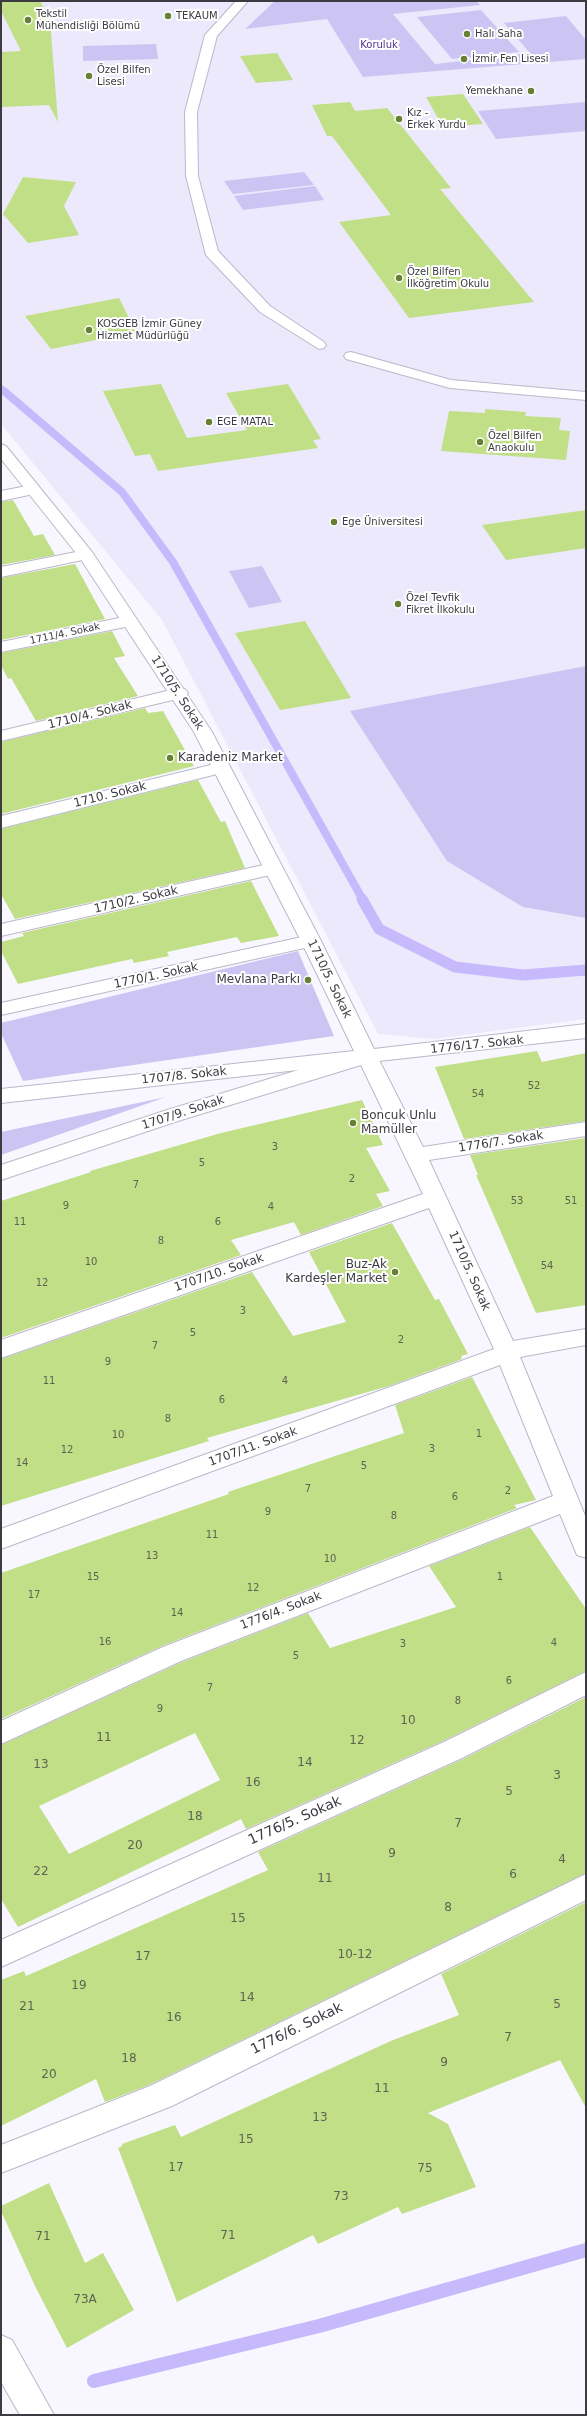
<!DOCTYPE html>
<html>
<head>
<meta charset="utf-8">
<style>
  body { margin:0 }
  #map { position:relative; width:587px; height:2416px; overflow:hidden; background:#f8f7ff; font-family:"DejaVu Sans",sans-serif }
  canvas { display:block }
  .frame { position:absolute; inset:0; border:2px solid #3c3b42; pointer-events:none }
</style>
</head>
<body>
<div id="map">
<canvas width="587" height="2416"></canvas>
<div class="frame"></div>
</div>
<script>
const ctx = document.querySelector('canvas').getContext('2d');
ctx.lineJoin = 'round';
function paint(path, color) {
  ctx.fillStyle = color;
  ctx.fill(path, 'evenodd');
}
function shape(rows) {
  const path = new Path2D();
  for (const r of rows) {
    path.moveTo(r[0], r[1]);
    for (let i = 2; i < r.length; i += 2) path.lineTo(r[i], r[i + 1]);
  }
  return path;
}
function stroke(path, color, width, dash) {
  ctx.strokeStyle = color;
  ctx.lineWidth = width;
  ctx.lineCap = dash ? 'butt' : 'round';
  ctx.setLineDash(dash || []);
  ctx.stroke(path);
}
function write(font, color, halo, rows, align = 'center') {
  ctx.font = font + ' "DejaVu Sans",sans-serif';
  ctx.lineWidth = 4;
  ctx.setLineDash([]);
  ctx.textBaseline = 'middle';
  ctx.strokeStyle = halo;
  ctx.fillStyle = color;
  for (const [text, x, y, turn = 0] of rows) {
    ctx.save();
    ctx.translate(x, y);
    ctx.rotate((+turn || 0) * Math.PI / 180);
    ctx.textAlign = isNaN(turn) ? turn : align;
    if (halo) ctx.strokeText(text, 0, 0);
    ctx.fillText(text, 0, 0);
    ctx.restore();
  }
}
paint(shape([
  [1,1,586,1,586,1019,434,1039,378,1034,162,620,1,424]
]), '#ece9fd');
paint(shape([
  [275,1,476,1,480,5,393,14,435,64,530,53,504,23,566,16,586,40,586,59,363,77,327,19,245,29],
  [481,10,519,52,452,59,417,17],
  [156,44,158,59,83,61,83,46],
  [586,102,586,131,496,139,478,111],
  [304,172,314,185,233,194,224,181],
  [315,186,324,200,243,210,234,196],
  [262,566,282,602,249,608,229,571],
  [586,666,586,918,523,907,447,861,350,711],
  [298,951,334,1036,23,1081,1,1033,1,1023],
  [166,1097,1,1155,1,1132]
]), '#ccc5f3');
stroke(shape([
  [1,388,6,392]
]), '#c6bafd', 6);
stroke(shape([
  [4,391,122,492,173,562,363,900]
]), '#c6bafd', 8);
stroke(shape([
  [362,899,379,929,455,967,523,975,586,970]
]), '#c6bafd', 11);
stroke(shape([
  [94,2381,319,2326,586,2250]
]), '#c6bafd', 14);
paint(shape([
  [1,1,40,1,50,20,58,122,49,105,1,107,1,52,21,51,1,11],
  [277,53,293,80,256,83,240,56],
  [463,94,483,124,443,127,426,97],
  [350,102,355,111,387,108,451,188,440,189,534,302,409,318,339,222,391,215,332,136,327,136,312,105],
  [23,177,76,182,64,206,79,235,28,243,3,214],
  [119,298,136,332,51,349,25,316],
  [161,384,187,438,247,430,226,393,288,384,321,439,313,440,318,448,158,471,150,454,135,456,103,391],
  [485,409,526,412,525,416,561,418,559,430,570,431,566,460,441,451,449,411,485,413],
  [13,500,34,536,43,534,55,555,1,565,1,502],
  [586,510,586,548,506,560,482,525],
  [75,564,105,619,1,640,1,578],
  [305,621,351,698,280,710,235,633],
  [112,631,125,656,114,658,138,696,36,721,11,678,8,679,1,665,1,653],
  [145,708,148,713,163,711,194,766,1,814,1,742],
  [198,780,221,822,225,821,245,868,15,919,1,894,1,829],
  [251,881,279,936,241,943,237,937,167,952,169,956,134,963,132,959,18,984,1,951,1,942,24,936,22,933],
  [537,1051,542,1062,586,1053,586,1121,464,1139,435,1067],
  [362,1100,383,1145,366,1148,390,1191,376,1194,383,1206,301,1235,294,1222,231,1240,241,1255,1,1338,1,1201,91,1172,90,1171,221,1133],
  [586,1138,586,1305,536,1313,476,1175,478,1175,470,1155],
  [392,1223,435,1300,439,1299,468,1354,461,1356,462,1359,389,1386,207,1438,209,1441,1,1506,1,1359,252,1272,293,1336,346,1322,309,1252],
  [472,1377,536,1500,514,1505,517,1508,162,1646,1,1719,1,1573,229,1494,228,1492,404,1433,395,1405],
  [530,1527,586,1609,586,1671,443,1741,246,1829,241,1819,18,1927,1,1899,1,1745,182,1662,308,1613,330,1648,456,1607,429,1566],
  [195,1733,220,1780,69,1854,39,1806],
  [586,1697,586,1873,149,2085,105,2102,96,2079,1,2126,1,1980,24,1971,26,1976,268,1870,258,1852,463,1759],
  [586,1902,586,2108,560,2060,428,2113,448,2124,476,2187,402,2214,398,2207,318,2244,313,2235,177,2302,118,2148,122,2146,122,2144,175,2125,181,2137,393,2040,459,2015,441,1974],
  [49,2183,85,2263,103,2253,134,2310,67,2348,35,2286,1,2211,1,2206]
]), '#c0df86');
const minor = shape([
  [236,1,248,1,217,36,197,112,198,176,218,251,270,306,324,342,326,345,324,348,319,349,260,312,206,255,186,176,185,112,205,35,236,1],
  [351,352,451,380,586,392,586,400,450,388,346,359,344,356,346,353,351,352],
  [32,485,40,490,38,493,1,501,1,491,32,485],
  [86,550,92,552,94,555,92,558,1,577,1,567,86,550],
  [129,616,135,617,137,621,135,625,1,652,1,642,129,616],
  [179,688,185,689,188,693,185,697,1,741,1,731,179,688],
  [219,763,225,764,228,768,225,772,1,828,1,816,219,763],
  [272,863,279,865,282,869,279,873,1,936,1,924,272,863],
  [311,935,318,937,321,941,318,945,1,1015,1,1003,311,935],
  [367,1049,374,1051,377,1056,423,1147,586,1122,586,1136,429,1160,513,1341,586,1329,586,1345,520,1357,586,1518,586,1558,577,1555,560,1514,181,1661,1,1744,1,1721,163,1647,553,1496,500,1365,1,1549,1,1529,494,1349,429,1208,1,1358,1,1340,423,1194,361,1065,178,1121,1,1180,1,1165,164,1111,367,1049],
  [586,1672,586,1695,462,1758,1,1967,1,1940,444,1742,586,1672],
  [586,1874,586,1900,172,2106,1,2173,1,2145,150,2086,586,1874]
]);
const tertiary = shape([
  [1,444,6,446,92,552,212,732,321,941,374,1049,586,1024,586,1038,1,1103,1,1089,354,1051,301,941,194,732,80,558,1,459,1,444],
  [1,2335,12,2340,54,2415,20,2415,1,2382,1,2335]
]);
stroke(minor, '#bab8c9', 2);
stroke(tertiary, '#bab8c9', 2);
paint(minor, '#fff');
paint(tertiary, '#fff');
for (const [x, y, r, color] of [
  [168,16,4,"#678032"],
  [28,20,4,"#678032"],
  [467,34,4,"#678032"],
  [464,59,4,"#678032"],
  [89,76,4,"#678032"],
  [531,91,4,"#678032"],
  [399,119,4,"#678032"],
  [399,278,4,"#678032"],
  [89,330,4,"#678032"],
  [209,422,4,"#678032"],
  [480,442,4,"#678032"],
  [334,522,4,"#678032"],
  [398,604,4,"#678032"],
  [170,758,4,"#678032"],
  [308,980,4,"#678032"],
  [353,1123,4,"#678032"],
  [395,1272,4,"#678032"]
]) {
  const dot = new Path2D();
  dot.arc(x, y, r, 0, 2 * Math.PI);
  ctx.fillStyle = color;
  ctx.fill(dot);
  stroke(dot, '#fff', 1.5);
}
write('10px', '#3c3b42', '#fff', [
  ["Tekstil",36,14],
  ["Mühendisliği Bölümü",36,26],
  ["TEKAUM",176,16],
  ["Halı Saha",475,34],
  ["İzmir Fen Lisesi",472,59],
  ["Özel Bilfen",97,70],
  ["Lisesi",97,82],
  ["Yemekhane",523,91,"right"],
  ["Kız -",407,113],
  ["Erkek Yurdu",407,125],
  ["Özel Bilfen",407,272],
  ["İlköğretim Okulu",407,284],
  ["KOSGEB İzmir Güney",97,324],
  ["Hizmet Müdürlüğü",97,336],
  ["EGE MATAL",217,422],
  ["Özel Bilfen",488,436],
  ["Anaokulu",488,448],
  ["Ege Üniversitesi",342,522],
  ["Özel Tevfik",406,598],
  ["Fikret İlkokulu",406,610]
], 'left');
write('10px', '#4e3291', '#fff', [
  ["Koruluk",379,45]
]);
write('10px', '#3c3b42', '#fff', [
  ["1711/4. Sokak",65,634,-12]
]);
write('10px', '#5d6453', null, [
  ["52",534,1086],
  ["54",478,1094],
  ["3",275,1147],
  ["5",202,1163],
  ["2",352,1179],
  ["7",136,1185],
  ["53",517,1201],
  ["51",571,1201],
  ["9",66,1206],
  ["4",271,1207],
  ["11",20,1222],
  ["6",218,1222],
  ["8",161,1241],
  ["10",91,1262],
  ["54",547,1266],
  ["12",42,1283],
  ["3",243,1311],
  ["5",193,1333],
  ["2",401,1340],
  ["7",155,1346],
  ["9",108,1362],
  ["11",49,1381],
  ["4",285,1381],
  ["6",222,1400],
  ["8",168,1419],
  ["1",479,1434],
  ["10",118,1435],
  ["3",432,1449],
  ["12",67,1450],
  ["14",22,1463],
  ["5",364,1466],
  ["7",308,1489],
  ["2",508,1491],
  ["6",455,1497],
  ["9",268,1512],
  ["8",394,1516],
  ["11",212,1535],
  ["13",152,1556],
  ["10",330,1559],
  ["15",93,1577],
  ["1",500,1577],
  ["12",253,1588],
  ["17",34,1595],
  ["14",177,1613],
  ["16",105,1642],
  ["4",554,1643],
  ["3",403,1644],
  ["5",296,1656],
  ["6",509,1681],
  ["7",210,1688],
  ["8",458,1701],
  ["9",160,1709]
]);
write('12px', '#3c3b42', '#fff', [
  ["1710/5. Sokak",177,693,57],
  ["1710/4. Sokak",90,715,-14],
  ["1710. Sokak",110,795,-14],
  ["1710/2. Sokak",136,900,-13],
  ["1770/1. Sokak",156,976,-12],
  ["1710/5. Sokak",329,979,64],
  ["1776/17. Sokak",477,1045,-6],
  ["1707/8. Sokak",184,1076,-6],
  ["1707/9. Sokak",183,1113,-18],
  ["1776/7. Sokak",501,1142,-9],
  ["1710/5. Sokak",469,1271,66],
  ["1707/10. Sokak",219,1273,-19],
  ["1707/11. Sokak",253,1447,-20],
  ["1776/4. Sokak",281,1611,-21]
]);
write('12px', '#3c3b42', '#fff', [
  ["Karadeniz Market",178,758],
  ["Mevlana Parkı",300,980,"right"],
  ["Boncuk Unlu",361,1116],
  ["Mamüller",361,1130],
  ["Buz-Ak",387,1265,"right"],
  ["Kardeşler Market",387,1279,"right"]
], 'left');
write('12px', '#5d6453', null, [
  ["10",408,1721],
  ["11",104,1738],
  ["12",357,1741],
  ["14",305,1763],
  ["13",41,1765],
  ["3",557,1776],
  ["16",253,1783],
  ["5",509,1792],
  ["18",195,1817],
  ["7",458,1824],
  ["20",135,1846],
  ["9",392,1854],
  ["4",562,1860],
  ["22",41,1872],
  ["6",513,1875],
  ["11",325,1879],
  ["8",448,1908],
  ["15",238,1919],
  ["10-12",355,1955],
  ["17",143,1957],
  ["19",79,1986],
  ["14",247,1998],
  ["5",557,2005],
  ["21",27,2007],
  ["16",174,2018],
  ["7",508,2038],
  ["18",129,2059],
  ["9",444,2063],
  ["20",49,2075],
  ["11",382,2089],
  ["13",320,2118],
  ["15",246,2140],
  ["17",176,2168],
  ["75",425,2169],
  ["73",341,2197],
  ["71",228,2236],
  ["71",43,2237],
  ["73A",85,2300]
]);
write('14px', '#3c3b42', '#fff', [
  ["1776/5. Sokak",295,1821,-24],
  ["1776/6. Sokak",297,2029,-26]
]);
</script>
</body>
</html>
